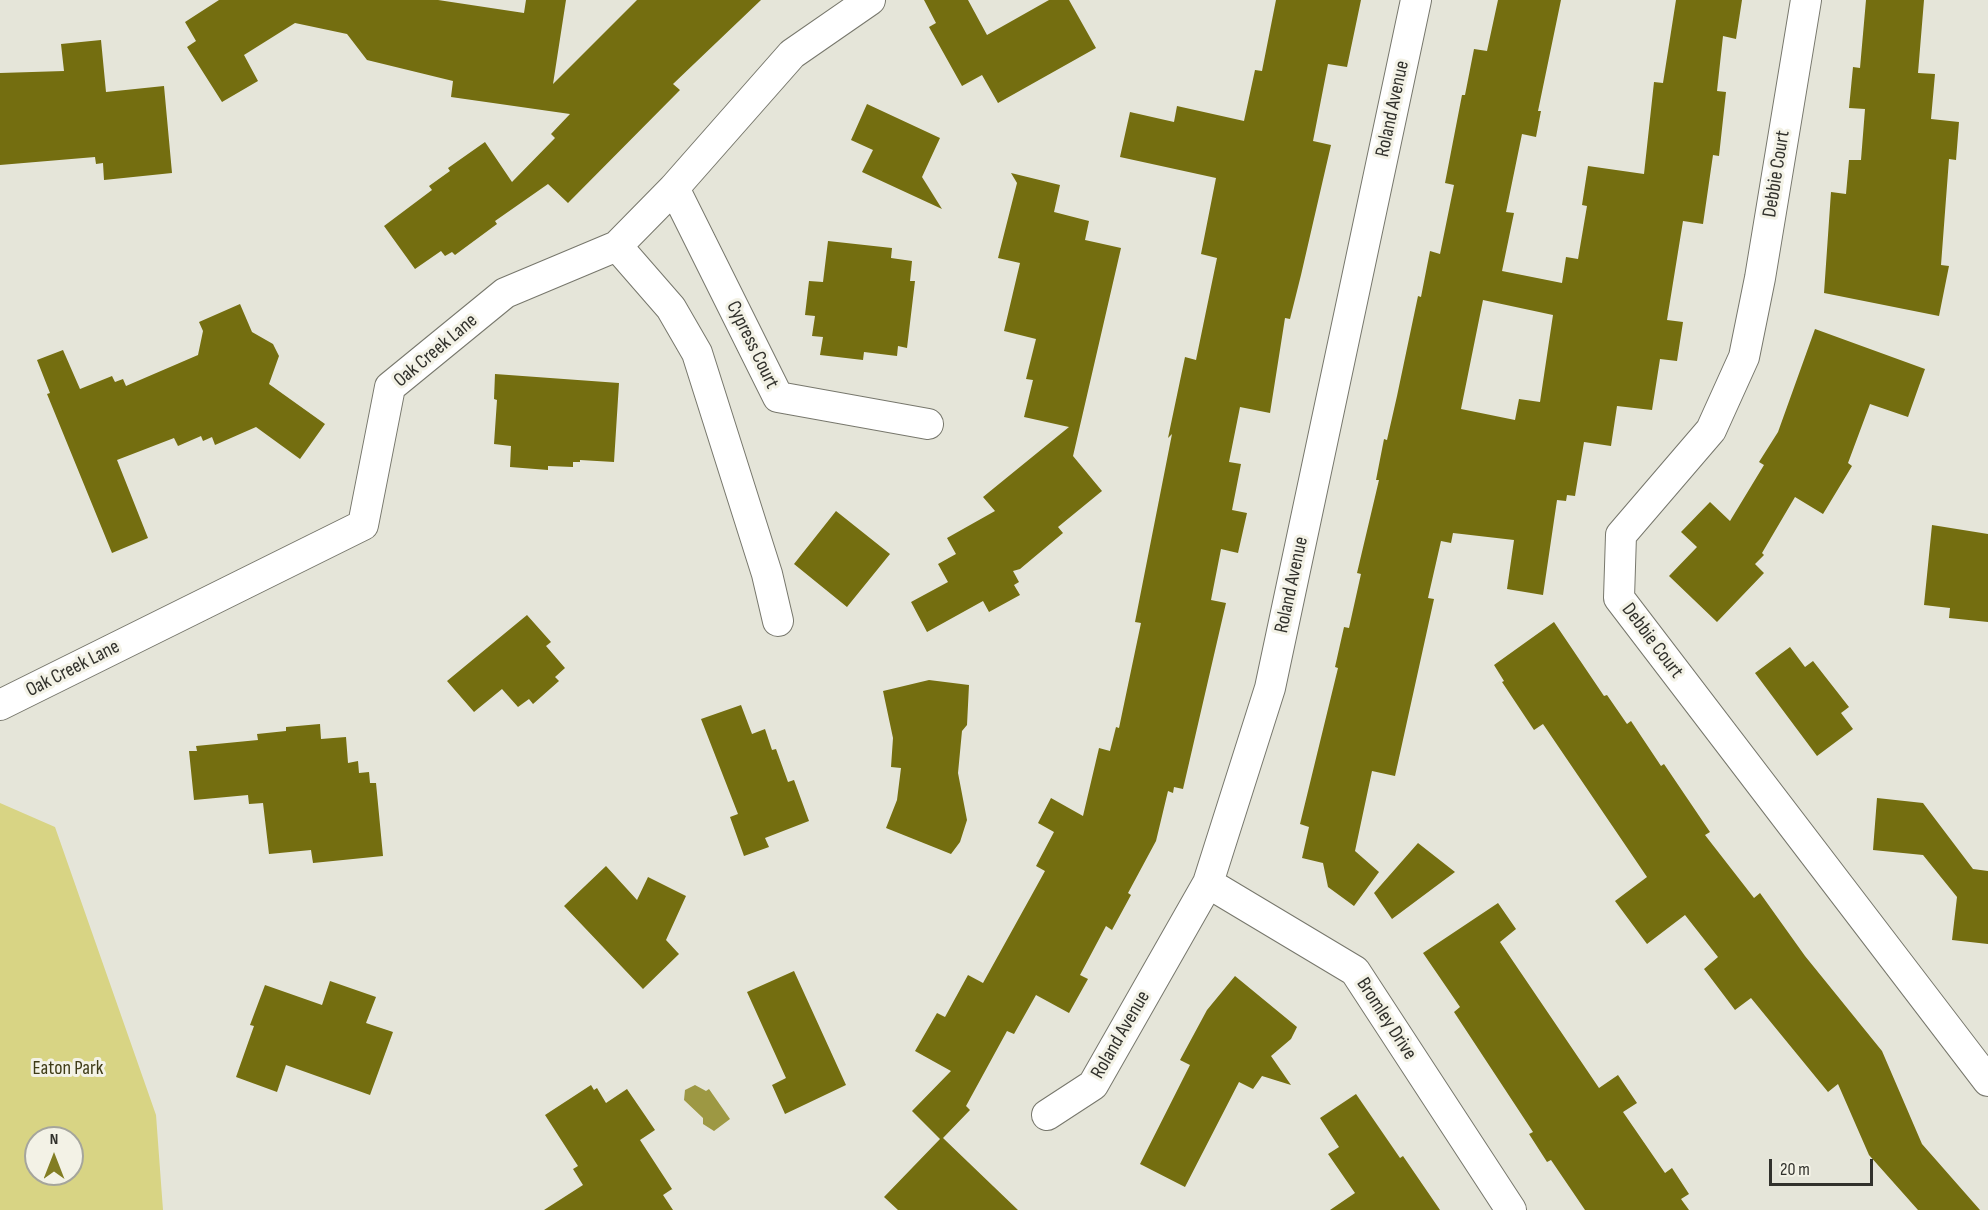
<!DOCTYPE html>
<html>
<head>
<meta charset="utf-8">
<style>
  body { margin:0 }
  #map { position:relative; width:1988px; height:1210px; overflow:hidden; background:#e5e5d9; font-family:"Sofia Sans Condensed",sans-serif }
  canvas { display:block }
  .north { position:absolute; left:24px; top:1126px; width:60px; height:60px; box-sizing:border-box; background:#f3f2e6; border:2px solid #a5a59c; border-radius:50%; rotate:0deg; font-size:16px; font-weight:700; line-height:24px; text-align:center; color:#31312c }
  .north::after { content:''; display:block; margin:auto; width:21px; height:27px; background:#827d23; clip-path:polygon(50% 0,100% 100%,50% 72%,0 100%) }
  .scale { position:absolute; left:1769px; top:1159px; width:104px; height:27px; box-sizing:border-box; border:3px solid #31312c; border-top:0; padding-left:8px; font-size:18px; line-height:21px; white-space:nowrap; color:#31312c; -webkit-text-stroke:4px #f3f2e6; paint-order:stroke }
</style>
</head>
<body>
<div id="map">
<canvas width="1988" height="1210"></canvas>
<div class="north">N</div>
<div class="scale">20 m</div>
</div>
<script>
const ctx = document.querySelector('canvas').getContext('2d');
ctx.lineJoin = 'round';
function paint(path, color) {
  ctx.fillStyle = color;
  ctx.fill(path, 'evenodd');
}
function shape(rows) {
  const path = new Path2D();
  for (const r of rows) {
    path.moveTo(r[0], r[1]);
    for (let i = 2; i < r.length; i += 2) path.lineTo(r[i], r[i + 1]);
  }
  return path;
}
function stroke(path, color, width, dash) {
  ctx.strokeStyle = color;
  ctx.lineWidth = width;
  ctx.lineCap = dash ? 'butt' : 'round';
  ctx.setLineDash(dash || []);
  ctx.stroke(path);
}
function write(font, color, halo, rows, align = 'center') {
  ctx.font = font + ' "Sofia Sans Condensed",sans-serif';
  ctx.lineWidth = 6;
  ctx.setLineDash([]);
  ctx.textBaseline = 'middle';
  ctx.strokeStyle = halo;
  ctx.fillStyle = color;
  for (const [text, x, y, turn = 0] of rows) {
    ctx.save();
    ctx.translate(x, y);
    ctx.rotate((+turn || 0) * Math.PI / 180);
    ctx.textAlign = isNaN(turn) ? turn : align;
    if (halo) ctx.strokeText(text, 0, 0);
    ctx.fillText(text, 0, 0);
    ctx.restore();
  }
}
paint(shape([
  [0,803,55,827,156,1115,163,1210,0,1210],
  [36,1138,72,1138,72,1174,36,1174]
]), '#d8d484');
paint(shape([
  [695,1085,706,1091,709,1089,730,1119,714,1131,703,1124,703,1118,684,1100,685,1090]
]), '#9d9843');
paint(shape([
  [219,0,438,0,524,13,526,0,566,0,553,84,637,0,761,0,673,84,680,90,568,203,548,184,495,221,497,224,455,255,452,252,445,256,441,251,415,269,384,226,432,190,429,186,450,171,448,168,485,142,512,182,555,138,551,134,570,114,451,97,453,81,367,60,347,34,295,23,244,55,258,81,222,102,187,47,196,41,185,22],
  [924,0,968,0,987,35,1049,0,1069,0,1096,48,998,103,982,75,962,86,929,27,936,23],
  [1276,0,1361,0,1347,67,1328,64,1313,141,1331,145,1301,275,1290,319,1285,318,1270,413,1240,407,1229,462,1241,464,1232,510,1247,513,1238,553,1221,549,1211,600,1226,603,1183,789,1174,787,1173,793,1168,791,1156,841,1128,893,1131,895,1112,930,1106,926,1080,975,1088,979,1069,1013,1036,995,1014,1034,1007,1031,966,1106,970,1110,943,1138,1018,1210,898,1210,884,1197,940,1139,912,1111,951,1071,915,1051,937,1013,945,1017,968,975,983,983,1045,871,1036,866,1054,832,1038,823,1051,798,1083,816,1099,748,1110,751,1116,727,1119,728,1141,623,1135,622,1172,434,1168,438,1185,357,1196,360,1217,258,1201,254,1216,178,1120,157,1130,112,1174,122,1177,106,1244,121,1255,70,1262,71],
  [1498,0,1561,0,1538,111,1541,111,1536,137,1522,134,1506,212,1514,213,1502,271,1562,283,1566,257,1578,259,1587,206,1582,205,1588,166,1644,174,1654,82,1663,83,1676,0,1742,0,1736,39,1723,36,1717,91,1726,92,1719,156,1713,155,1703,224,1683,221,1667,320,1683,322,1677,361,1660,359,1652,410,1617,406,1611,446,1584,442,1575,496,1567,495,1566,501,1557,500,1543,595,1507,589,1514,540,1453,533,1451,543,1441,541,1428,598,1434,599,1395,776,1372,771,1355,851,1379,872,1354,906,1328,887,1323,863,1302,858,1309,827,1300,824,1338,668,1335,667,1344,627,1349,628,1361,574,1357,573,1379,480,1376,480,1384,439,1387,440,1397,396,1418,296,1421,297,1430,251,1440,254,1454,185,1445,183,1462,95,1465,95,1474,49,1487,51],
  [1483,300,1553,315,1540,402,1519,399,1515,420,1461,409],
  [1866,0,1924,0,1918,73,1935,74,1931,119,1959,122,1956,160,1949,159,1941,265,1949,266,1939,316,1824,293,1831,192,1846,194,1849,160,1861,160,1865,109,1849,108,1853,67,1860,68],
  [101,40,106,92,164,86,172,173,104,180,103,163,96,164,95,157,0,165,0,73,64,71,61,44],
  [867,104,940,138,922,177,942,209,862,172,873,150,851,140],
  [1011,173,1060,185,1054,212,1089,221,1085,240,1121,248,1073,456,1102,491,1058,527,1063,533,1020,569,1013,571,1019,582,1014,585,1020,595,989,612,983,601,927,632,911,602,948,582,938,564,956,554,947,538,995,511,983,497,1069,427,1024,417,1033,380,1026,379,1036,339,1004,331,1020,263,998,258,1017,183],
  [828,241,892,248,891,258,912,261,910,281,915,281,907,348,898,346,897,356,864,352,863,360,820,355,823,337,812,336,815,316,805,315,809,281,823,282],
  [240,304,252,332,273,344,279,356,269,384,325,424,300,459,256,427,215,445,212,437,203,441,201,436,178,446,174,438,117,460,148,538,112,553,47,394,50,393,37,360,63,350,80,389,112,376,115,382,123,379,126,386,198,355,203,331,199,322],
  [1815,329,1925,369,1908,417,1870,404,1848,463,1852,466,1823,514,1795,497,1762,553,1764,555,1755,564,1764,573,1717,622,1669,576,1697,547,1681,532,1710,502,1730,521,1764,465,1759,462,1778,432],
  [495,374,619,383,614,462,580,460,580,462,573,462,573,467,548,466,548,470,510,467,511,446,494,444,497,400,494,399],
  [836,511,890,554,847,607,794,564],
  [1932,525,1988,534,1988,622,1949,618,1950,608,1924,605],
  [527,615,551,642,546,646,565,668,555,677,559,681,533,704,529,699,518,707,502,689,474,712,447,681],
  [1554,622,1604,696,1607,695,1627,724,1631,721,1661,766,1664,764,1710,832,1705,835,1754,898,1760,893,1805,956,1882,1051,1922,1144,1980,1210,1918,1210,1869,1155,1838,1084,1828,1092,1751,998,1735,1010,1704,969,1718,957,1685,915,1647,944,1615,901,1647,877,1543,724,1534,730,1502,682,1504,681,1494,665],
  [1790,647,1805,667,1813,661,1849,707,1841,713,1853,729,1817,756,1755,673],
  [929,680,969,685,967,725,962,731,958,773,967,820,960,842,951,854,886,828,897,800,901,768,891,767,893,738,883,691],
  [741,705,752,734,765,729,772,750,776,749,788,782,794,780,809,821,765,838,769,847,744,856,730,817,738,814,701,719],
  [320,724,321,739,346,737,348,763,358,761,359,773,369,772,370,783,376,783,383,856,313,863,311,850,269,854,263,803,249,804,248,795,194,800,189,751,197,751,196,746,258,740,257,734,286,731,286,727],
  [1877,798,1923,803,1973,869,1988,871,1988,944,1952,940,1957,897,1923,855,1873,850],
  [1418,843,1455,872,1392,919,1374,893],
  [606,866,637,900,648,877,686,896,666,940,679,954,643,989,564,906],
  [1498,903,1516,929,1500,942,1599,1088,1618,1075,1637,1103,1623,1112,1665,1173,1672,1168,1689,1194,1681,1199,1689,1210,1585,1210,1551,1160,1547,1162,1529,1134,1533,1132,1454,1012,1460,1007,1423,953],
  [794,971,846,1085,785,1114,772,1085,786,1078,747,992],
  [1235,976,1297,1027,1291,1039,1271,1056,1291,1085,1262,1076,1253,1089,1239,1082,1185,1187,1140,1164,1190,1065,1180,1060,1207,1010],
  [330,981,376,997,366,1023,393,1032,370,1095,286,1065,277,1092,236,1077,254,1026,250,1025,265,985,322,1005],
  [591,1085,594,1090,597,1088,606,1103,627,1089,655,1130,640,1140,672,1189,663,1195,673,1210,544,1210,583,1185,573,1169,578,1166,545,1115],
  [1356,1094,1400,1158,1403,1156,1440,1210,1330,1210,1355,1193,1328,1154,1339,1147,1320,1118]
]), '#746e10');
const street = shape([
  [1806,0,1760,278,1744,357,1711,430,1621,535,1619,598,1988,1081],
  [674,188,778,397,928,424],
  [617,246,671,308,697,353,767,574,778,621],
  [0,705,363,525,390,387,505,293,617,246,674,188,792,54,870,0],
  [1208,883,1355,971,1511,1210],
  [1047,1115,1093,1085,1208,883,1270,688,1416,0]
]);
stroke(street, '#77776c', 32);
stroke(street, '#fff', 30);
write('20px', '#31312c', '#f3f2e6', [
  ["Roland Avenue",1393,109,-78],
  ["Debbie Court",1777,174,-81],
  ["Cypress Court",752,345,64],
  ["Oak Creek Lane",436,351,-40],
  ["Roland Avenue",1292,585,-78],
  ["Debbie Court",1652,641,53],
  ["Oak Creek Lane",73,669,-27],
  ["Bromley Drive",1386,1019,57],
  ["Roland Avenue",1121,1035,-60]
]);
write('20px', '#3e3b17', '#f3f2e6', [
  ["Eaton Park",68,1069]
]);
</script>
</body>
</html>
